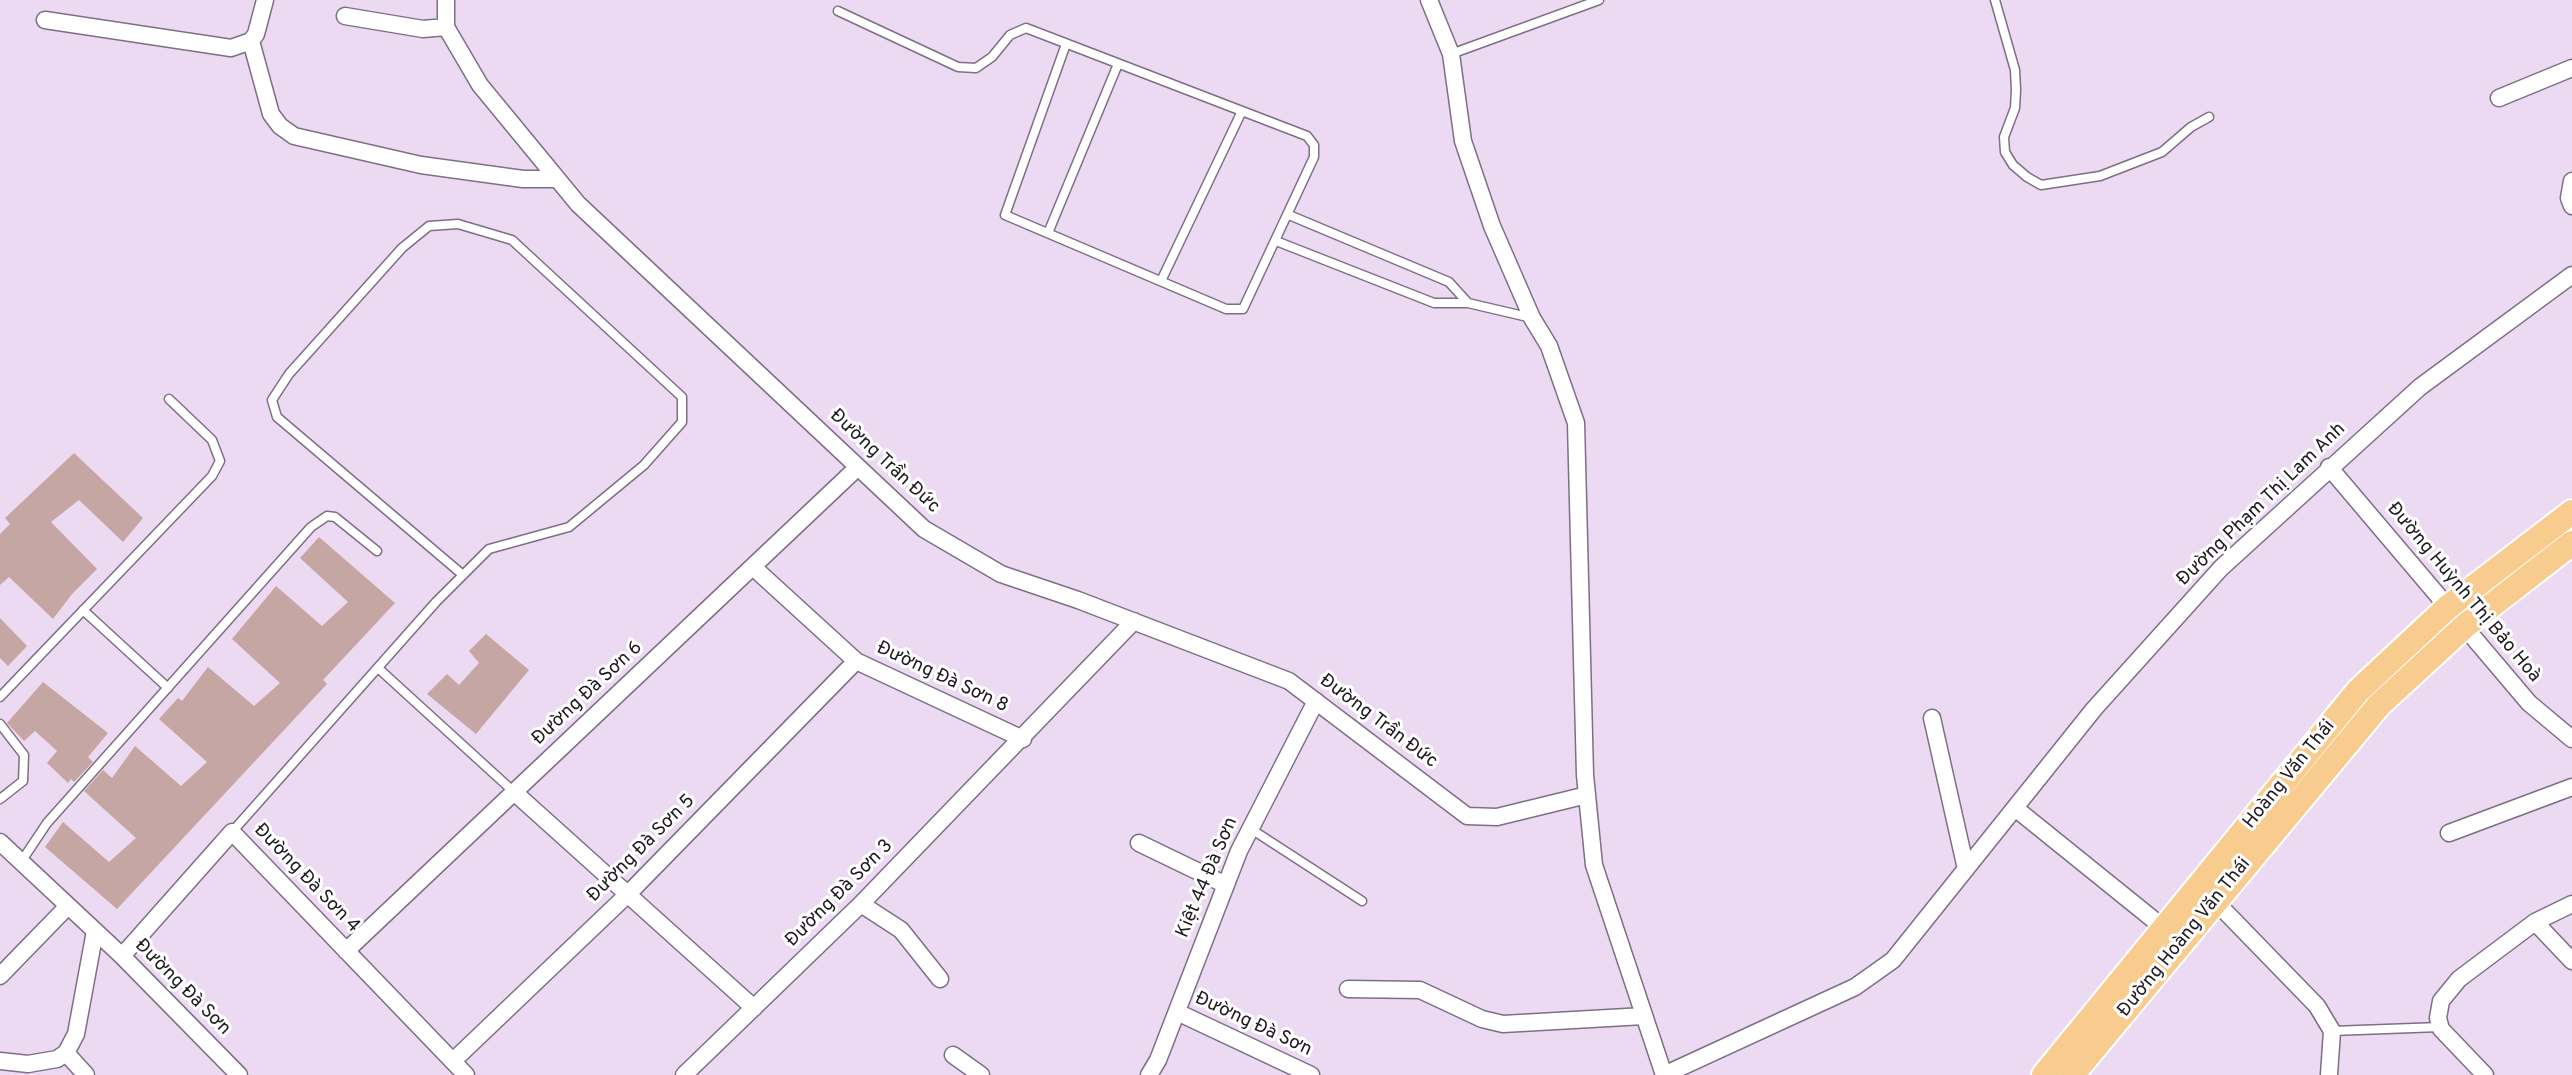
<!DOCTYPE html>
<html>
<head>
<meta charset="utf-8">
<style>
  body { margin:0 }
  canvas { display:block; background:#ebdaf2 }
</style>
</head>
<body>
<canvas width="2572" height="1075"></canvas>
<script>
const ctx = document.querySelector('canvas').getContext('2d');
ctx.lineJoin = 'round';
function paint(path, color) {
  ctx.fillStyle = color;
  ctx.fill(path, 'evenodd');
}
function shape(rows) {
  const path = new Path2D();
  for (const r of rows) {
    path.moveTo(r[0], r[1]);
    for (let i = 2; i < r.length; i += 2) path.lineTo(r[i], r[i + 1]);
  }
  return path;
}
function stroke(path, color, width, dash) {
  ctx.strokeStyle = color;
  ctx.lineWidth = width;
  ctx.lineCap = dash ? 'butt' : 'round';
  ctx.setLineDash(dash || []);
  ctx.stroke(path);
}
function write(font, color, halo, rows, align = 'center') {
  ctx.font = font + ' Overpass,sans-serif';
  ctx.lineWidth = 6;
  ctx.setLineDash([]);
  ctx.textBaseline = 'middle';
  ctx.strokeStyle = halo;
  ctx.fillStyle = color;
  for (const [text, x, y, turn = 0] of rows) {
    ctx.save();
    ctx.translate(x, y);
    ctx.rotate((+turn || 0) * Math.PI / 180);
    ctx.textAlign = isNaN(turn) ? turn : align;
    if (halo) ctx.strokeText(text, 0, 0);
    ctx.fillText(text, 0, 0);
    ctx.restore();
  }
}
paint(shape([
  [74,453,143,518,123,542,79,500,51,522,97,569,72,594,53,619,9,577,0,585,0,534,10,524,5,518],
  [319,537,395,603,323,680,327,684,117,909,45,847,63,822,109,862,136,838,84,791,103,770,112,778,135,746,181,786,207,762,159,719,178,698,182,701,208,667,254,706,280,683,232,639,276,586,322,626,348,602,300,558],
  [0,618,27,646,8,666,0,658],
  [486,634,529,670,476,734,427,694,447,674,459,685,479,663,469,651],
  [43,682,108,733,88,757,93,762,74,782,71,779,68,783,47,763,57,751,35,731,24,741,7,723]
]), '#c5a6a3');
const service = shape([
  [1995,0,2015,70,2016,90,2015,108,2004,137,2005,152,2013,165,2027,177,2041,185,2100,176,2162,152,2191,127,2209,117],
  [838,11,958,67,976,68,992,57,1010,35,1026,28,1307,136,1314,145,1314,157,1243,309,1226,309,1005,215,1066,44],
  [1451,54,1599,0],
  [1048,233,1118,64],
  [1276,241,1434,303,1468,303,1449,282,1289,215],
  [1161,281,1242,111],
  [1468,303,1532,318],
  [83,610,168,688],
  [378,668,514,792],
  [0,697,212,476,220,461,212,440,169,399],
  [0,724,24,755,23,781,0,799],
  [1251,829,1362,901],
  [232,832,436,602,489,549,569,527,644,465,682,422,682,397,512,240,458,224,429,226,402,248,289,374,272,400,277,417,463,575],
  [21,862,47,823,311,527,327,516,335,517,377,551],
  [2332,1031,2440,1027]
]);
const minor = shape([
  [446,0,446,27,480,85,578,204,924,529,1001,574,1078,600,1289,681,1467,816,1497,817,1587,795],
  [1429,0,1451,54,1463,141,1492,226,1532,318,1549,346,1576,423,1585,775,1594,865,1664,1075],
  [345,16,423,29,446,27],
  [45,20,231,48,251,41,256,34,265,0],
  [251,41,271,114,280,126,294,136,421,165,523,179,557,179],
  [2499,98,2572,68],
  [2572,181,2569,198,2572,206],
  [2329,467,2529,703,2572,739],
  [753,567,856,661,1023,739],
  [1932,718,1966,869],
  [514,792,754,1008],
  [2015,808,2165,929],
  [2449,833,2572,787],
  [0,842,122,956,239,1075],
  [1139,843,1226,885],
  [2215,901,2317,1006,2332,1031,2329,1075],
  [861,904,901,930,940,979],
  [2535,922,2572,961],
  [346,951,858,467],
  [122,956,232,832,466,1075],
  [0,976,68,906],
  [1348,989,1420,990,1482,1019,1503,1024,1644,1016],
  [1177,1012,1311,1075],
  [66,1053,86,1075],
  [953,1055,981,1075],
  [0,1061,28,1064,57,1059,66,1053,76,1034,95,931],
  [453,1061,628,894,856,661],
  [684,1075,861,904,1134,621],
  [1149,1075,1158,1060,1239,851,1316,701],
  [1664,1075,1855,987,1893,960,2094,709,2221,568,2420,387,2572,275],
  [2485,1075,2441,1029,2438,1018,2441,1001,2459,979,2535,922,2572,904]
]);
const primary = shape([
  [2044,1075,2358,691,2448,607,2572,512],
  [2072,1075,2379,705,2465,626,2572,543]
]);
stroke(service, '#7e6f84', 11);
stroke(minor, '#7e6f84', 19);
stroke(primary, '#fff', 28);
stroke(service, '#fff', 8);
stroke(minor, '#fff', 16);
stroke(primary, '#f8cc8f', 24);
write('19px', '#1f1921', '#fff', [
  ["Đường Trần Đức",884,462,43],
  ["Đường Phạm Thị Lam Anh",2262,505,-44],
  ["Đường Huỳnh Thị Bảo Hoà",2463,593,50],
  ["Đường Đà Sơn 8",942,678,25],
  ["Đường Đà Sơn 6",588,694,-43],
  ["Đường Trần Đức",1378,722,37],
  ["Hoàng Văn Thái",2290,775,-51],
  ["Đường Đà Sơn 5",642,849,-45],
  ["Kiệt 44 Đà Sơn",1208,878,-67],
  ["Đường Đà Sơn 4",306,879,46],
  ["Đường Đà Sơn 3",840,894,-45],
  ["Đường Hoàng Văn Thái",2185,938,-51],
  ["Đường Đà Sơn",182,988,45],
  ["Đường Đà Sơn",1253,1025,25]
]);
</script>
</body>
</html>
